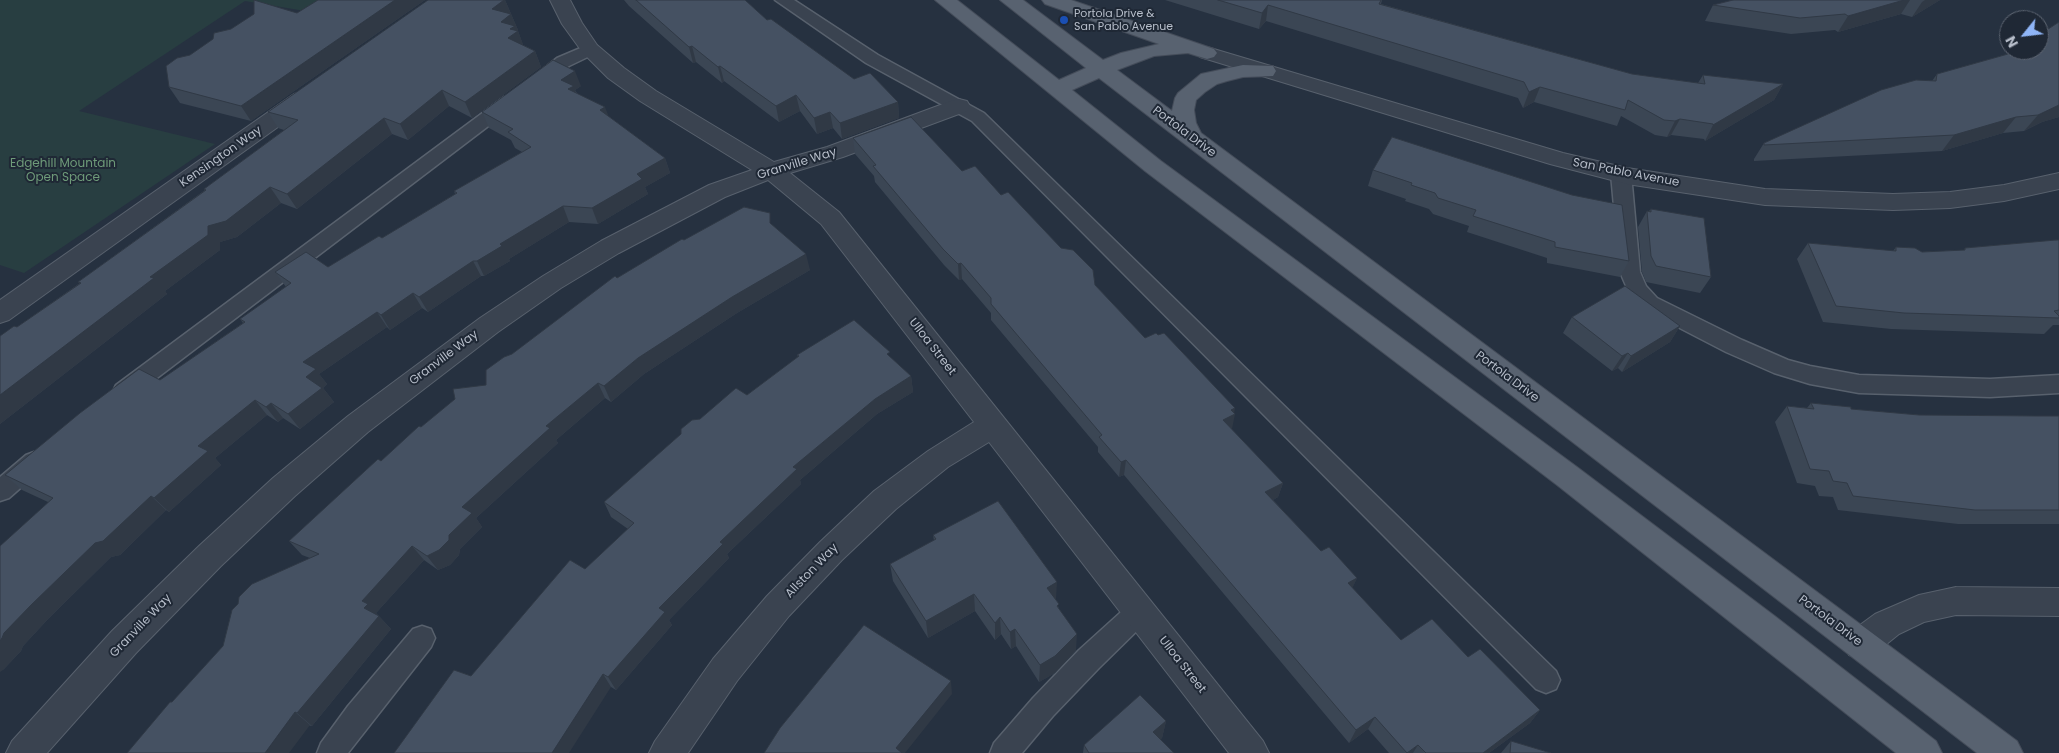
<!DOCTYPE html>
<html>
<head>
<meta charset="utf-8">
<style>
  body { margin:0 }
  #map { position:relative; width:2059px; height:753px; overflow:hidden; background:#263140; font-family:Poppins,sans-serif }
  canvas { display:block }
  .north { position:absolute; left:1999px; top:10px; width:50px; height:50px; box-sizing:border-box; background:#1f2835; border:1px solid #5c6471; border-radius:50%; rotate:241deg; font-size:14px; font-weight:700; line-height:20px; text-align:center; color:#b7beca }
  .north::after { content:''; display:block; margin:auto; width:18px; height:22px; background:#8fb5f7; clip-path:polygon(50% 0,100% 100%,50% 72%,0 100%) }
</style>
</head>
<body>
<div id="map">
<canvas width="2059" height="753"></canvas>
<div class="north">N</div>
</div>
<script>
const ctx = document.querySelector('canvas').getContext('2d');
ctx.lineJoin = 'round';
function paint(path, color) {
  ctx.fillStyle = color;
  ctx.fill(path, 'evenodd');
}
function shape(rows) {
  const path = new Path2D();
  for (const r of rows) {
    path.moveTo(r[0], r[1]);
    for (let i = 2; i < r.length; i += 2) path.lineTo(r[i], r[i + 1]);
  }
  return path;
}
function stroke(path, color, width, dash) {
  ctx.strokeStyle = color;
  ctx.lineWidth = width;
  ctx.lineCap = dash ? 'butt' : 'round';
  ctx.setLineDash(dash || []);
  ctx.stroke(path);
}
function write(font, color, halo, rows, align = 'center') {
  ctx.font = font + ' Poppins,sans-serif';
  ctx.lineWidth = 4;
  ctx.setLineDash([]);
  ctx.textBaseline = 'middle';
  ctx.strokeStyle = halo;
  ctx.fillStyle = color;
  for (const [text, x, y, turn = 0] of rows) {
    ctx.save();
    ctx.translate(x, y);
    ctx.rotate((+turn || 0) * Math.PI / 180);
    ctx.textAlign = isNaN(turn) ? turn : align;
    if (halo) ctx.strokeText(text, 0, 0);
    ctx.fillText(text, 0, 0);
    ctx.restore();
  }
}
paint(shape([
  [0,0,338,0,329,15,245,1,79,111,215,144,24,273,0,265]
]), '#283e41');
const lane = shape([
  [775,0,794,0,878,55,984,113,1556,671,1560,680,1556,689,1546,693,1536,689,972,121,866,63,775,0],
  [590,44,596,45,599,49,596,53,569,66,542,86,536,87,530,86,527,82,557,58,590,44],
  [510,96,516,97,519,101,516,105,132,397,124,400,116,397,113,391,116,385,504,97,510,96],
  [1621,168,1628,170,1631,174,1640,272,1646,286,1657,298,1742,340,1788,360,1810,366,1859,375,1990,379,2059,375,2059,393,1990,397,1859,393,1810,384,1774,373,1726,352,1641,308,1630,295,1620,272,1611,174,1614,170,1621,168],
  [34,452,42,455,46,462,42,469,9,498,0,501,0,477,26,455,34,452],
  [1140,599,1149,603,1153,611,1149,619,1099,668,1053,716,1022,753,990,753,994,743,1033,698,1079,650,1131,603,1140,599],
  [422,626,431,629,435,638,431,647,348,753,317,753,321,743,348,706,413,629,422,626]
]);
const street = shape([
  [550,0,570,0,582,23,597,45,624,68,656,91,774,162,827,147,951,101,959,99,967,101,970,106,967,111,843,157,790,173,839,212,1263,741,1269,753,1229,753,989,442,948,467,896,509,842,560,789,616,737,681,688,753,649,753,655,741,713,659,767,596,820,542,874,491,928,451,974,422,821,224,768,180,725,197,619,253,561,288,498,332,368,432,295,496,221,566,136,653,47,753,6,753,12,741,112,631,199,546,273,478,348,416,480,318,543,276,601,241,709,185,752,170,640,101,608,78,583,53,562,24,550,0],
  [1207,47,1563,153,1627,168,1765,189,1893,194,1950,192,2004,185,2059,173,2059,189,2004,201,1950,208,1893,210,1765,205,1627,184,1550,164,1200,57,1197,53,1200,49,1207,47],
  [302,92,310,94,313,99,310,104,9,320,0,323,0,300,294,94,302,92],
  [1956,587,2059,588,2059,616,1956,615,1924,622,1899,634,1873,655,1861,659,1849,655,1845,644,1849,633,1875,614,1919,595,1956,587]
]);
const primary = shape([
  [935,0,957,0,1059,80,1086,68,1000,0,1023,0,1103,60,1121,53,1159,44,1045,4,1042,0,1071,0,1214,49,1217,53,1214,57,1207,59,1188,53,1154,56,1117,70,1172,111,1175,98,1178,93,1201,74,1243,65,1273,66,1276,71,1273,76,1243,77,1227,81,1217,84,1205,92,1196,100,1194,110,1196,123,1201,133,2017,741,2023,753,1977,753,1099,78,1072,90,1161,161,1577,467,1776,617,1936,741,1942,753,1896,753,1557,485,1145,171,935,0]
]);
stroke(lane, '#58616d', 3);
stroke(street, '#58616d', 2);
stroke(primary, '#444c59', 2);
paint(lane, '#3a4350');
paint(street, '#3a4350');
paint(primary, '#586270');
paint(shape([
  [318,0,425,0,251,121,180,103,169,87,190,55,297,13],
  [428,0,505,0,518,30,516,31,518,31,523,45,535,51,541,67,472,118,449,106,408,140,392,134,297,209,281,203,237,237,220,242,220,250,165,291,167,294,0,424,0,336,17,327,80,283,78,282,205,190,204,189,284,130,278,128,268,112],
  [624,0,745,0,767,20,854,79,898,102,899,118,842,139,833,128,817,134,800,111,779,122,724,81,722,83,696,62,693,63,629,6],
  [1165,0,1382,0,1381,4,1632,74,1698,83,1703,75,1783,84,1774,100,1705,141,1704,139,1671,135,1667,137,1655,135,1621,116,1617,126,1534,102,1523,108,1518,98,1266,21,1259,29],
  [1733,0,1940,0,1912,17,1901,14,1838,32,1835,30,1791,34,1705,21,1713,5],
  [2059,22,2059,117,2042,122,2024,131,2003,133,1942,151,1754,161,1754,159,1764,143,1932,81,1937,74,2008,54],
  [581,86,575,90,577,93,665,158,670,173,645,187,648,194,598,224,569,222,509,259,510,261,484,276,481,276,428,312,422,308,390,330,387,327,319,374,327,384,323,388,334,402,300,429,283,418,278,422,267,415,215,458,221,465,169,512,166,510,120,555,111,557,49,618,23,646,21,651,3,670,48,502,22,490,5,475,160,380,243,323,240,319,286,287,275,272,328,267,382,238,455,194,454,191,522,152,515,148,511,140,489,128,482,112],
  [1392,137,1629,261,1620,277,1547,263,1547,258,1467,232,1469,226,1433,214,1429,209,1405,201,1406,199,1368,186,1373,170],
  [853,138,962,171,1001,195,1095,285,1145,338,1234,413,1231,429,1283,483,1278,497,1273,500,1321,551,1357,578,1352,588,1401,640,1468,657,1540,710,1530,723,1489,753,1389,753,1368,729,1349,743,1124,475,1119,477,1098,452,1098,447,991,320,991,313,962,279,959,280,944,265,875,182,874,176,855,154],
  [1651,209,1711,277,1700,293,1646,282,1642,272,1638,227,1647,211,1649,211],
  [772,225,810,270,737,313,644,374,611,402,605,398,556,440,558,443,476,518,482,527,460,549,459,555,450,565,438,570,424,560,376,613,391,629,312,726,172,702,310,558,302,555,289,541,381,461,421,427,486,385,512,354,617,278,684,240],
  [2059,240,2059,325,2053,325,2044,334,1891,329,1823,322,1797,259,1808,243,1893,251,1896,247,1922,252,1964,250,1965,248],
  [1572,317,1680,326,1670,342,1622,372,1618,368,1612,371,1563,333],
  [797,355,891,358,911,376,913,392,877,414,800,480,801,484,727,554,729,558,669,620,672,625,616,690,611,687,471,676,628,529,611,517,604,502,700,419,747,395,798,357],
  [1811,403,1851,409,1919,415,2037,416,2059,416,2059,524,1958,524,1838,510,1833,497,1819,496,1815,486,1797,483,1775,422,1787,406,1807,408],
  [933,535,1056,599,1056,600,1059,609,1076,650,1055,673,1039,682,1016,646,1011,649,1001,634,995,640,975,611,928,638,893,581,890,564,934,541],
  [1166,721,1162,738,1160,739,1174,753,1083,753,1084,745],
  [1511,741,1551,753,1501,753]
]), '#3b4654');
paint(shape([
  [395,0,425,0,251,121,241,106],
  [504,0,505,0,511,14,518,30,516,31,518,31,524,47,507,38,492,9],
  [1904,0,1910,0,1901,14,1838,32,1848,16],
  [1925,0,1940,0,1912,17,1922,2],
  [1268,5,1266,21,1259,29,1262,13],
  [692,46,696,62,693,63,689,47],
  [535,51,541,67,472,118,465,102],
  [720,66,724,81,722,83,718,67],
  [575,71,581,86,575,90,579,101,569,93,561,80],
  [1783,84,1774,100,1705,141,1713,125],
  [1540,87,1534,102,1523,108,1529,92],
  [442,90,449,106,408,140,400,124],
  [796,95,800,111,779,122,776,106],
  [898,102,899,118,842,139,840,123],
  [2059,105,2059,117,2042,122,2024,131,2038,115],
  [605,107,611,122,600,110],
  [830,112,833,128,817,134,814,118],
  [2016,117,2003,133,1942,151,1954,135],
  [384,118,392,134,297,209,287,194],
  [1680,119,1671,135,1667,137,1675,121],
  [665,158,670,173,645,187,648,194,598,224,592,208,637,174],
  [270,187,281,203,237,237,220,242,220,250,165,291,167,294,0,424,0,395,150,277,208,226],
  [563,206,569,222,509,259,510,261,484,276,477,261,500,244],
  [806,254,810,270,737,313,644,374,611,402,604,386,638,358,732,297],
  [473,261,481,276,428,312,419,297],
  [961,263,962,279,959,280,958,264],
  [413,293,422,308,390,330,381,315],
  [377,312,387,327,319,374,327,384,323,388,334,402,300,429,288,414,303,362],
  [1680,326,1670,342,1622,372,1631,356],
  [1628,353,1618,368,1612,371,1622,356],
  [911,376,913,392,877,414,800,480,801,484,727,554,729,558,669,620,672,625,616,690,608,677,659,608,720,542,793,467,875,399],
  [598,383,605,398,556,440,558,443,476,518,482,527,460,549,459,555,450,565,438,570,427,556,449,535,462,507,546,426],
  [255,400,267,415,215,458,221,465,169,512,154,498,198,446],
  [271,403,283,418,278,422,266,407],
  [1235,408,1234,414,1235,414,1232,429,1223,420,1231,410],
  [1126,460,1124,475,1119,477,1121,462],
  [1283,483,1278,497,1261,507,1265,492],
  [151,496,166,510,120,555,111,557,49,618,23,646,21,651,3,670,0,672,0,641,4,633,31,605,95,543],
  [412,546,424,560,376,613,391,629,312,726,297,713,364,608,362,601],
  [1357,578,1351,591,1348,583],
  [1057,582,1056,599,1046,605,1047,588],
  [974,594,975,611,928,638,926,621],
  [1000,617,1001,634,995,640,995,623],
  [1015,629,1016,646,1011,649,1010,632],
  [1077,634,1076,650,1055,673,1039,682,1040,665],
  [603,674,611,687,569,753,552,753],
  [951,681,952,694,905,753,897,753,896,748],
  [1540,710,1530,723,1489,753,1483,753],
  [295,712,310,725,289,753,265,753],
  [1375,717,1368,729,1349,743,1356,730],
  [1166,721,1162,738,1150,749,1153,732],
  [1418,745,1413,753,1408,753]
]), '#303945');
const building = shape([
  [254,0,297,13,318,0,395,0,241,106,169,87,166,66,177,58,190,55,213,39,214,33,231,29,254,14,254,0],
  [428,0,504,0,492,9,511,14,501,22,515,26,510,29,518,31,508,38,535,51,465,102,442,90,400,124,384,118,287,194,270,187,226,221,208,226,208,235,150,277,154,278,0,395,0,336,14,326,17,327,81,283,78,282,206,190,204,189,298,120,268,112,428,0],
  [636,0,745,0,767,20,771,19,854,79,870,73,898,102,840,123,830,112,814,118,796,95,776,106,720,66,718,67,692,46,689,47,636,0],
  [1218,0,1381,0,1379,4,1632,74,1705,84,1703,75,1783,84,1713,125,1713,124,1680,119,1675,121,1664,120,1628,100,1625,110,1540,87,1529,92,1524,82,1268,5,1262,13,1218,0],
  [1733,0,1904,0,1848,16,1845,14,1800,18,1713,5,1733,0],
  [2059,22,2059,105,2038,115,2016,117,1954,135,1764,145,1764,143,1881,90,1916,80,1936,81,1937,74,2008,54,2015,50,2039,50,2039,35,2059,22],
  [553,60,575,71,561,80,574,86,568,89,605,107,600,110,665,158,637,174,642,179,592,208,563,206,500,244,502,246,477,261,473,261,419,297,413,293,381,315,377,312,303,362,316,369,306,377,322,388,288,414,271,403,266,407,255,400,198,446,208,451,154,498,151,496,103,541,95,543,31,605,4,633,2,638,0,641,0,546,53,498,5,475,80,413,139,369,160,380,245,322,240,319,291,283,275,272,306,252,328,267,379,236,382,238,457,193,454,191,531,147,508,132,513,129,482,112,553,60],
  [911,117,962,171,975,166,1001,195,1008,192,1061,248,1073,250,1093,270,1095,285,1145,338,1156,333,1158,335,1164,333,1235,408,1231,410,1235,414,1223,420,1283,483,1265,492,1321,551,1329,547,1357,578,1348,583,1401,640,1432,619,1468,657,1480,649,1540,710,1483,753,1426,753,1418,745,1407,753,1375,717,1356,730,1126,460,1121,462,1099,437,1102,435,991,304,991,298,961,263,958,264,943,249,873,166,876,165,853,138,911,117],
  [1392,137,1572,195,1622,205,1629,261,1555,247,1555,242,1473,216,1476,210,1438,198,1435,193,1411,185,1412,183,1373,170,1392,137],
  [744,207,770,213,770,223,806,254,732,297,638,358,604,386,598,383,546,426,550,428,462,507,472,513,449,535,449,540,439,550,427,556,412,546,362,601,368,604,364,608,379,616,297,713,295,712,265,753,127,753,170,702,172,702,223,646,232,610,238,604,239,597,252,584,319,554,289,541,378,459,381,461,419,426,421,427,455,399,453,389,486,385,486,370,504,357,512,354,615,276,617,278,682,239,684,240,744,207],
  [1651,209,1704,218,1711,277,1656,266,1651,256,1647,211,1651,212,1651,209],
  [2056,240,2059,240,2059,310,2054,311,2059,316,2059,318,1904,313,1836,306,1808,243,1896,251,1896,247,1915,248,1922,252,1965,250,1965,248,2056,240],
  [1625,286,1680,326,1631,356,1628,353,1622,356,1572,317,1625,286],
  [854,320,890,352,887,354,911,376,875,399,793,467,797,469,720,542,723,544,659,608,665,612,608,677,603,674,552,753,394,753,454,670,471,676,570,560,585,569,634,523,604,502,681,434,681,429,692,420,700,419,736,388,747,395,799,356,797,355,854,320],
  [1811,403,1851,407,1851,409,1919,415,2037,416,2059,416,2059,510,1975,510,1853,496,1847,483,1833,481,1829,471,1810,469,1787,406,1814,409,1811,403],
  [998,501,1057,582,1047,588,1059,604,1057,606,1077,634,1055,656,1040,665,1015,629,1010,632,1000,617,995,623,974,594,926,621,890,564,936,539,933,535,998,501],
  [864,625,951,681,896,748,902,753,764,753,780,728,864,625],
  [1140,695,1166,721,1153,732,1174,753,1089,753,1084,745,1140,695],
  [1511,741,1551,753,1510,753,1511,741]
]);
paint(building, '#455162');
stroke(building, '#303945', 1);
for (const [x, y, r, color] of [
  [1064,20,5,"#1a4fb4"]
]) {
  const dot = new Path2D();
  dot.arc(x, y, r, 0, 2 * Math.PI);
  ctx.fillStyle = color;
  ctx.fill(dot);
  stroke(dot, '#1f2835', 2);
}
write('11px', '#b7beca', '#1f2835', [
  ["Portola Drive &",1074,14],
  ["San Pablo Avenue",1074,27]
], 'left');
write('12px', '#b7beca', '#1f2835', [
  ["Portola Drive",1184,132,37],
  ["Kensington Way",221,157,-35],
  ["Granville Way",797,164,-17],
  ["San Pablo Avenue",1626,173,11],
  ["Ulloa Street",932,347,52],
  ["Granville Way",444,358,-37],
  ["Portola Drive",1507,377,37],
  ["Allston Way",812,571,-46],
  ["Portola Drive",1830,621,37],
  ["Granville Way",141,626,-46],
  ["Ulloa Street",1182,665,52]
]);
write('12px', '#6e9b79', '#1f2835', [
  ["Edgehill Mountain",63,164],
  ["Open Space",63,178]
]);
</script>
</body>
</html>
